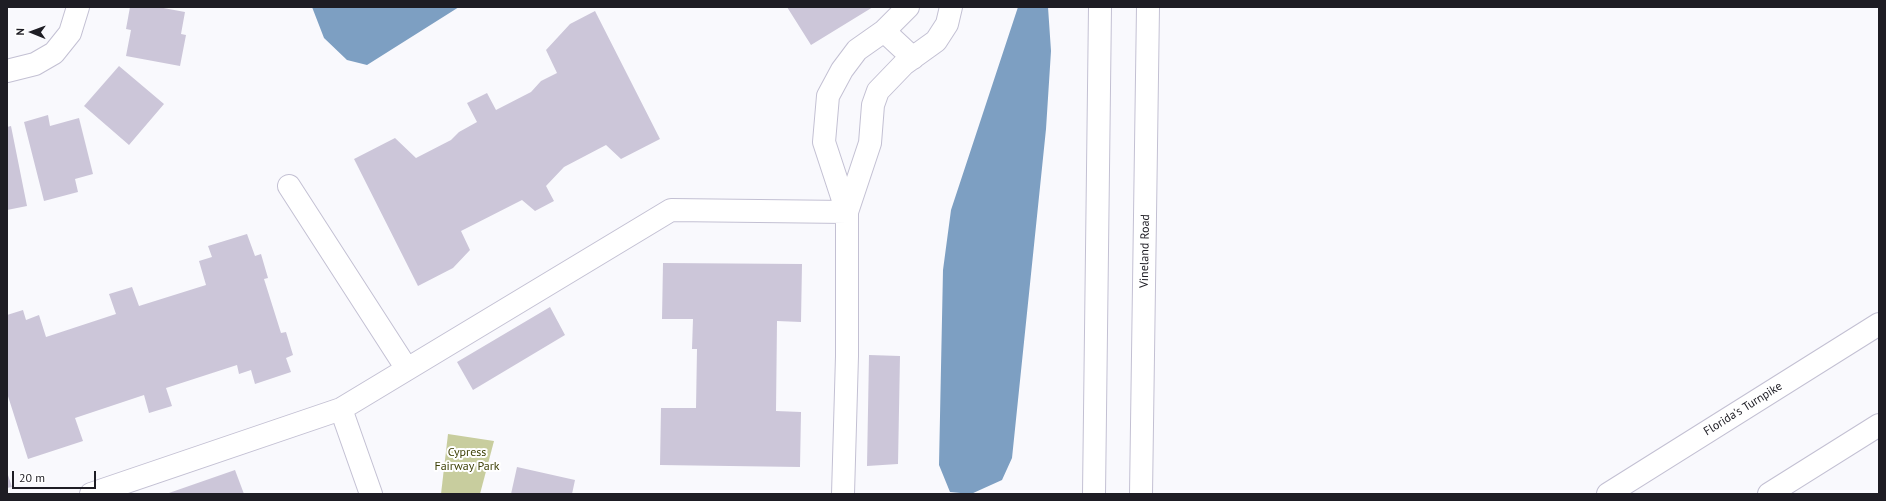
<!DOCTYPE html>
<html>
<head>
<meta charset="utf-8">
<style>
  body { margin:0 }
  #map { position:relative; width:1886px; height:501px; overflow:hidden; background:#f9f9fd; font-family:"PT Sans",sans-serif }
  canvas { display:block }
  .frame { position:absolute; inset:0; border:8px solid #1e1d24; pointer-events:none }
  .north { position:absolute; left:12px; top:12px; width:40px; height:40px; -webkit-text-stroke:3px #fff; paint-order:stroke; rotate:271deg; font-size:11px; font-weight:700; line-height:16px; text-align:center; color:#1e1d24 }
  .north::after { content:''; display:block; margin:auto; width:14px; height:18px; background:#1e1d24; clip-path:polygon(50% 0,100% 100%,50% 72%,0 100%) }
  .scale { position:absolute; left:12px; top:471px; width:84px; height:18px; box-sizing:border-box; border:2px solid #1e1d24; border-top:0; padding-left:5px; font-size:12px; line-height:14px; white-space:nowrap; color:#1e1d24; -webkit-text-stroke:3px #fff; paint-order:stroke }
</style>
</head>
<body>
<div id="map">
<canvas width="1886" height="501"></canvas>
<div class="frame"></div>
<div class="north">N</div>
<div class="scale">20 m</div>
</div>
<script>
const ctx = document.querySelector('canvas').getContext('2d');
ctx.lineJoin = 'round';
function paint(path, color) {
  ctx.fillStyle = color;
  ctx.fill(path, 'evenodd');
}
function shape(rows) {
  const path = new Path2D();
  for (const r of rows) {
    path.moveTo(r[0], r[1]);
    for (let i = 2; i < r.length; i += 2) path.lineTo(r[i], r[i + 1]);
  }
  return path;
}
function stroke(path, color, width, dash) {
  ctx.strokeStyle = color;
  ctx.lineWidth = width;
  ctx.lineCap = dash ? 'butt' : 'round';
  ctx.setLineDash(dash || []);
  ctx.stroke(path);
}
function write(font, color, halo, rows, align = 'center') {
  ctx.font = font + ' "PT Sans",sans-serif';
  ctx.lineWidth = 4;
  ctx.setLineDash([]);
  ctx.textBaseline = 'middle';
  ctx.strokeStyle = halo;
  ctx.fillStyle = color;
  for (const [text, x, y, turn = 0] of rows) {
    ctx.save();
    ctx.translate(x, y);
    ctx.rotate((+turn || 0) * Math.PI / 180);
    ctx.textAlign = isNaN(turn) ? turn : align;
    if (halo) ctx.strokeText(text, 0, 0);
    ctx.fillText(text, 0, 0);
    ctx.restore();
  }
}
paint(shape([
  [448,434,494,441,480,494,441,494]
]), '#c8cd9e');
paint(shape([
  [312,7,459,7,367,65,347,60,324,38],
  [1018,7,1048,7,1051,51,1046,129,1012,458,1002,480,971,494,950,492,939,465,943,270,951,210]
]), '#7d9fc2');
paint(shape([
  [130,7,158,7,185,12,181,34,186,35,180,66,126,56,131,30,126,29],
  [787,7,873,7,811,45],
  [595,11,660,139,621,159,606,145,564,167,546,186,554,201,535,211,522,200,461,231,470,250,453,268,418,286,354,159,395,138,416,158,451,140,459,132,477,122,467,103,487,93,496,110,531,92,541,81,557,73,546,50,570,24],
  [119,66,164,104,129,145,84,106],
  [48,115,50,126,79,118,93,174,75,179,78,192,44,201,24,122],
  [11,126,27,206,7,210,7,127],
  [247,234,255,256,261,254,268,278,264,279,281,333,286,332,293,355,286,358,291,372,255,384,251,370,239,374,237,365,166,388,172,406,149,413,144,395,75,418,83,441,28,459,7,393,7,315,23,310,26,320,39,315,46,337,116,314,109,294,132,287,139,306,206,285,199,261,212,257,208,246],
  [663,263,802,264,801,322,777,321,776,411,801,412,800,467,660,465,661,408,696,408,697,349,692,349,693,319,662,319],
  [550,307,565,335,473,390,457,362],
  [869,355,900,356,898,464,867,466],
  [517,467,575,480,572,494,511,494],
  [235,470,244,494,166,494],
  [7,472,12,487,7,488]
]), '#ccc6d9');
const minor = shape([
  [884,31,913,58],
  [7,71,35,64,54,53,70,33,78,7],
  [289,186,407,369],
  [847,212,870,143,873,105,878,91,904,64,936,41,947,24,951,7],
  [341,409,371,494],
  [91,494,341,409,671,210,847,212],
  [843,494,847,356,847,212,824,142,828,96,842,70,857,50,884,31,908,7],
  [1094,494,1100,7],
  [1141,494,1148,7]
]);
const highway = shape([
  [1608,494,1879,324],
  [1769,494,1879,425]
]);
stroke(minor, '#c3c0d3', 24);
stroke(highway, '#c3c0d3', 24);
stroke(minor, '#fff', 22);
stroke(highway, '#fff', 22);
write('12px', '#1e1d24', '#fff', [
  ["Vineland Road",1145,251,-89],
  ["Florida's Turnpike",1743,409,-32]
]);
write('12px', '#3e4107', '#fff', [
  ["Cypress",467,453],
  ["Fairway Park",467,467]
]);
</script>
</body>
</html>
